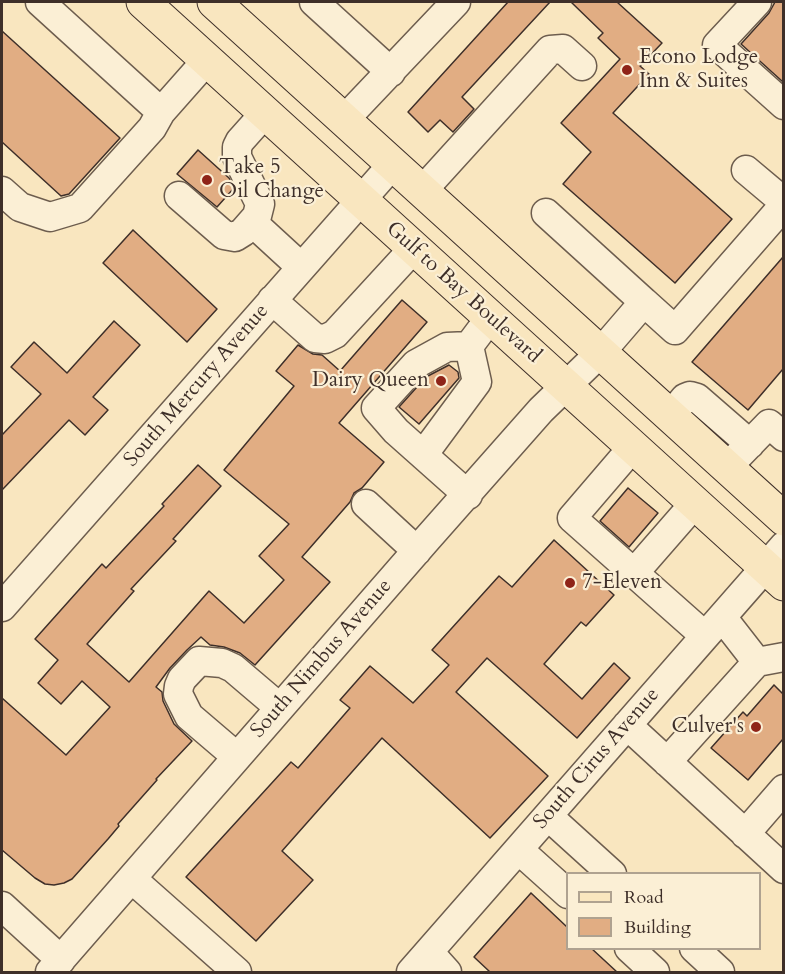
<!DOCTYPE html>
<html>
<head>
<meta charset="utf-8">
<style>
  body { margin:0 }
  #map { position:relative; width:785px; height:974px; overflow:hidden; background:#f9e6bf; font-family:Cardo,serif }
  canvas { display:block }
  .frame { position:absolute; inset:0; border:3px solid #3e2f29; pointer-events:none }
  .legend { position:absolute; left:566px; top:872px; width:195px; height:78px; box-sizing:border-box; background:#fbefd5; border:2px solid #afa290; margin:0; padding:8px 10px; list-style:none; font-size:18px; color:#3e2f29 }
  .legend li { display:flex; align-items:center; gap:12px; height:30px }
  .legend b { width:30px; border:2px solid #afa290 }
</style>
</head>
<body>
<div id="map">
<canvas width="785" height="974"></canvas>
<div class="frame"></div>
<ul class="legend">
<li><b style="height:8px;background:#f9e6bf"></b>Road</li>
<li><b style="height:16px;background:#e1ad83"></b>Building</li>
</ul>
</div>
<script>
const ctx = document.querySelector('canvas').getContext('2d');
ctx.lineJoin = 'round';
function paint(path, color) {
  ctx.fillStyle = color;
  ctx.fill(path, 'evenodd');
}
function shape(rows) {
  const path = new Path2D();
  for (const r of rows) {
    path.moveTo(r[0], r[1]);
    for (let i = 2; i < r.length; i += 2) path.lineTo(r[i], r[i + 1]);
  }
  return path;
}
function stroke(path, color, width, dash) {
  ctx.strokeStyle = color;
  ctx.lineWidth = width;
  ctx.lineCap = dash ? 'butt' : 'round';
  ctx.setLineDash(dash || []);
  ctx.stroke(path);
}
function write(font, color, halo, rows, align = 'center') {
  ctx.font = font + ' Cardo,serif';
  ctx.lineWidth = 4.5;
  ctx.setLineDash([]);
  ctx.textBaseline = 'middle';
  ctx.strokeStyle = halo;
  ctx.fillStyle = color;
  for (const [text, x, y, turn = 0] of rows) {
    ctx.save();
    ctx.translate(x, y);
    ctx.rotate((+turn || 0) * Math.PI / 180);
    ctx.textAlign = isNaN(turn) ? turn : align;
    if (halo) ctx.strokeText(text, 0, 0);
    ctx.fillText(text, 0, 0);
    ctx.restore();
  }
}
const building = shape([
  [508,2,550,2,462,97,474,109,453,132,440,120,428,132,408,112,508,2],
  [571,2,617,2,662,43,640,66,649,74,613,113,732,219,675,283,563,184,591,152,561,123,620,59,598,38,603,33,571,2],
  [775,2,783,2,783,82,741,44,769,13,775,2],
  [2,31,120,138,69,194,61,196,2,142,2,31],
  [198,150,229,178,234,188,217,207,177,174,198,150],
  [133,230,217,309,187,342,103,263,133,230],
  [783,257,783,369,748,410,692,362,783,257],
  [402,300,427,322,339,423,384,462,362,488,354,493,350,502,302,557,330,582,255,665,240,653,224,647,210,645,201,637,187,650,170,668,156,687,162,692,163,701,174,724,192,741,156,779,157,780,118,824,119,826,108,839,72,879,64,883,54,885,45,884,35,878,2,850,2,698,66,755,110,707,82,681,61,704,38,683,58,660,35,639,102,564,106,568,164,506,162,504,198,465,221,486,173,539,176,541,131,589,134,591,87,644,129,682,209,591,244,623,284,580,259,556,289,524,224,470,294,386,276,371,298,345,313,354,322,355,340,371,402,300],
  [114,321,140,345,93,397,108,410,85,435,69,420,2,490,2,435,41,394,11,367,34,342,67,373,114,321],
  [449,365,458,372,459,378,419,424,399,407,426,377,449,365],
  [628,488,658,513,629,547,600,521,628,488],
  [554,540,614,595,586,626,581,622,544,664,582,699,614,663,630,678,577,738,487,658,456,692,548,776,490,838,382,738,282,851,313,880,256,941,186,877,291,762,298,768,350,708,340,700,370,666,413,703,449,665,432,650,499,576,512,587,554,540],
  [774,685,783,694,783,739,748,780,711,748,743,712,747,716,774,685],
  [531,893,567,927,567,948,591,948,617,972,490,972,474,957,531,893]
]);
paint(building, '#e1ad83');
stroke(building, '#3e2f29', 1.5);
const minor = shape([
  [40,2,161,112,207,60],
  [314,2,391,72],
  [757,2,717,45,784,105],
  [344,120,456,2],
  [746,170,784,202],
  [2,191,20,207,50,217,80,208,152,128,161,112],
  [422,191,550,50,563,49,582,66],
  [179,196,224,235,235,237,243,232,257,216,260,204,237,157,237,147,240,141,265,113],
  [546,213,644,302],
  [252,222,301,267],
  [272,300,315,338,325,339,335,334,414,248],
  [670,416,685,398,690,396,697,398,750,444],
  [632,448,572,518,634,573],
  [423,455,477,382,469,346],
  [736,458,769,424,784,437],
  [468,495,396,431,376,408,416,364,447,347,469,346,490,318],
  [695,503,634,573,705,636],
  [366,504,417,551],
  [2,607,392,165],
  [722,617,757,662],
  [627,725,784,869],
  [237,757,189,716,178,694,179,686,182,679,199,661,222,663,233,668,280,708],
  [667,762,757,662,784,657],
  [548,816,612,874],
  [745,834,784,789],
  [519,850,568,894],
  [132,879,237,972],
  [2,906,61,960],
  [629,948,655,972],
  [694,948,720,972],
  [429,952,447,972],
  [50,972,427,539,541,410,601,352,644,302,675,330,784,205],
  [411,972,784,546]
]);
const major = shape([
  [143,2,784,584],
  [214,2,784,519]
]);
stroke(minor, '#6d5d4e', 31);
stroke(major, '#3e2f29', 35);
stroke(minor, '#fbefd5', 28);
stroke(major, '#f9e6bf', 33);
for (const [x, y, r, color] of [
  [627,70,6,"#8f2418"],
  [207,180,6,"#8f2418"],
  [441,381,6,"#8f2418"],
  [570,583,6,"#8f2418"],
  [756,727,6,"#8f2418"]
]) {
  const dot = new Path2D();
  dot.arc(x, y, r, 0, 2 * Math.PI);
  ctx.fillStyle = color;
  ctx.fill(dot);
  stroke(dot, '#fbefd5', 2);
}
write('21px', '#3e2f29', '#fbefd5', [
  ["Econo Lodge",639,58],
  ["Inn & Suites",639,82],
  ["Take 5",219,168],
  ["Oil Change",219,192],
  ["Dairy Queen",429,381,"right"],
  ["7-Eleven",582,583],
  ["Culver's",744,727,"right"]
], 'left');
write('21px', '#3e2f29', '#fbefd5', [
  ["Gulf to Bay Boulevard",463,293,42],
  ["South Mercury Avenue",197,386,-49],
  ["South Nimbus Avenue",322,659,-49],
  ["South Cirus Avenue",597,759,-49]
]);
</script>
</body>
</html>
